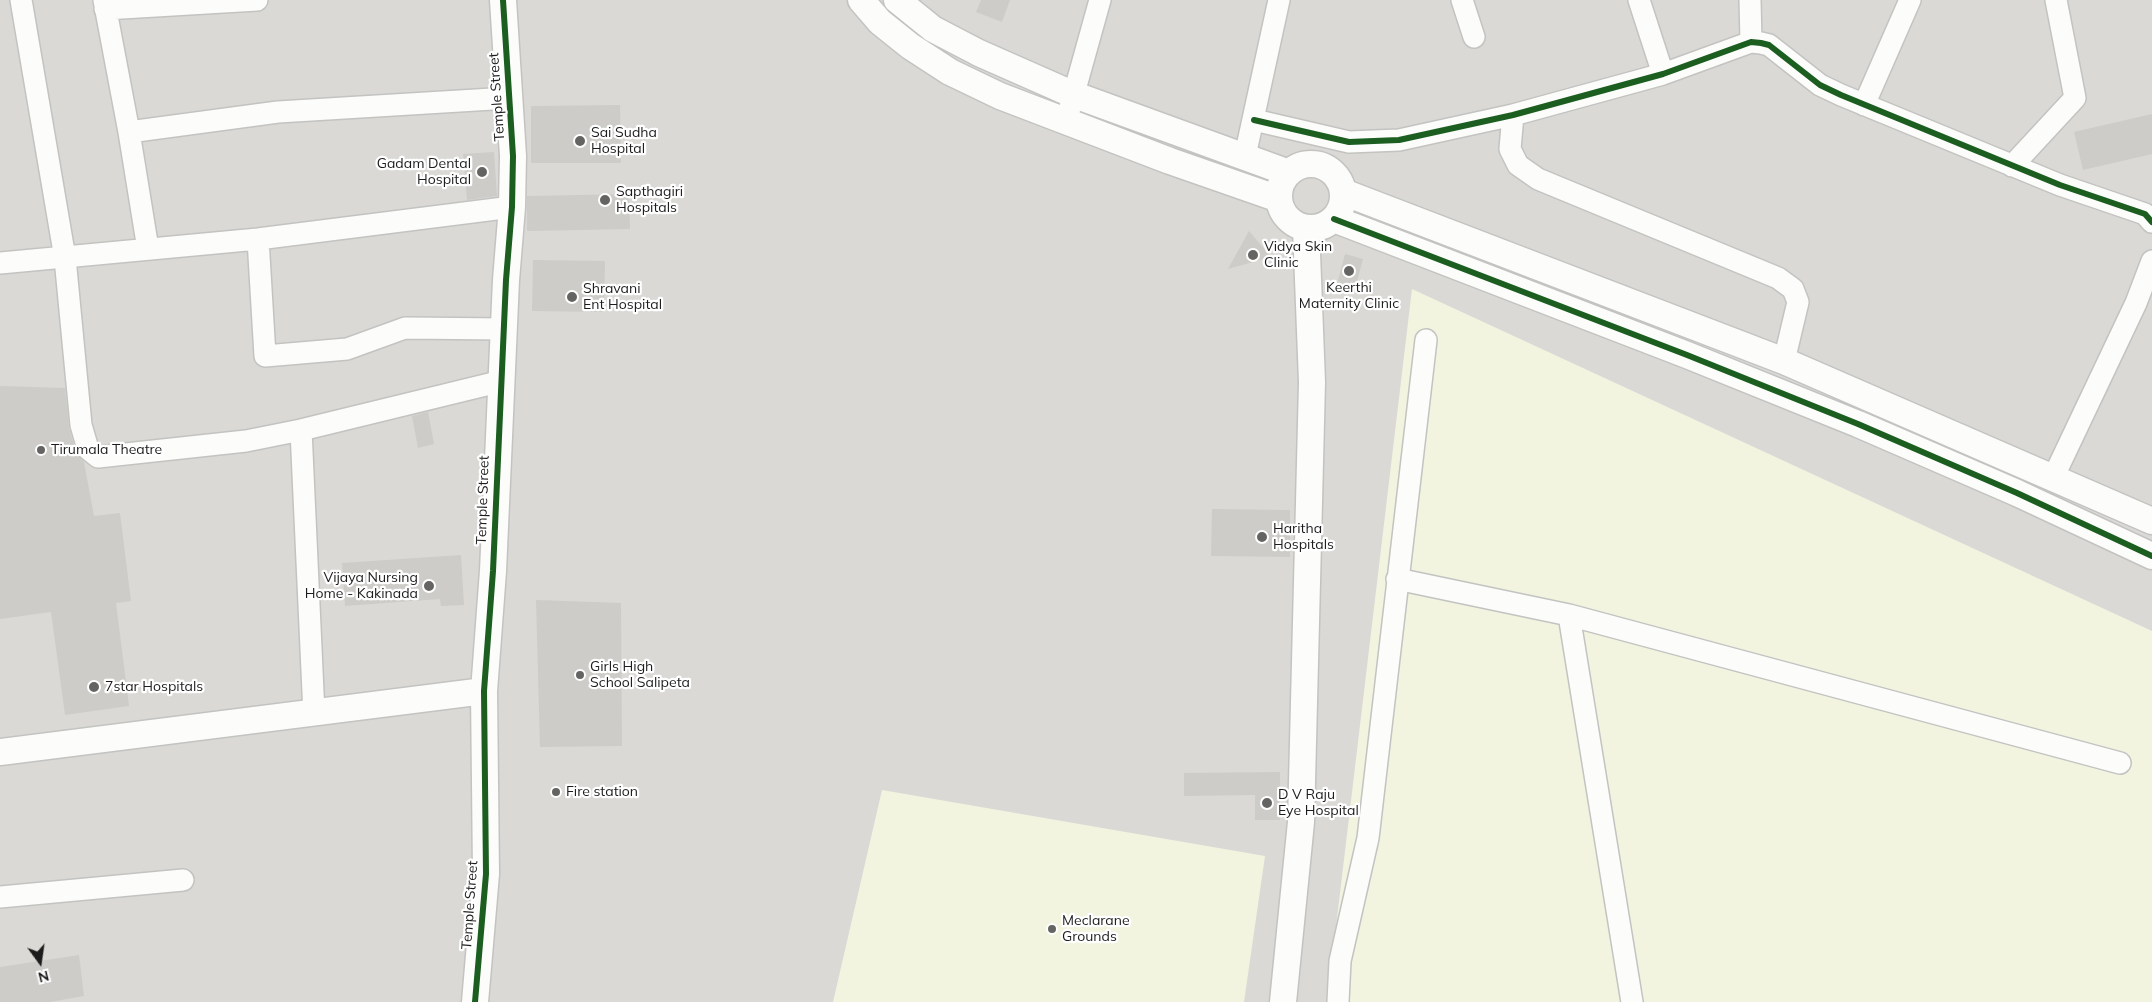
<!DOCTYPE html>
<html>
<head>
<meta charset="utf-8">
<style>
  body { margin:0 }
  #map { position:relative; width:2152px; height:1002px; overflow:hidden; background:#ebeae5; font-family:Mulish,sans-serif }
  canvas { display:block }
  .north { position:absolute; left:15px; top:937px; width:50px; height:50px; -webkit-text-stroke:4px #fff; paint-order:stroke; rotate:166deg; font-size:14px; font-weight:700; line-height:20px; text-align:center; color:#1c1c1c }
  .north::after { content:''; display:block; margin:auto; width:18px; height:22px; background:#1c1c1c; clip-path:polygon(50% 0,100% 100%,50% 72%,0 100%) }
</style>
</head>
<body>
<div id="map">
<canvas width="2152" height="1002"></canvas>
<div class="north">N</div>
</div>
<script>
const ctx = document.querySelector('canvas').getContext('2d');
ctx.lineJoin = 'round';
function paint(path, color) {
  ctx.fillStyle = color;
  ctx.fill(path, 'evenodd');
}
function shape(rows) {
  const path = new Path2D();
  for (const r of rows) {
    if (r.length === 3) {
      path.moveTo(r[0] + r[2], r[1]);
      path.arc(r[0], r[1], r[2], 0, 2 * Math.PI);
      continue;
    }
    path.moveTo(r[0], r[1]);
    for (let i = 2; i < r.length; i += 2) path.lineTo(r[i], r[i + 1]);
  }
  return path;
}
function stroke(path, color, width, dash) {
  ctx.strokeStyle = color;
  ctx.lineWidth = width;
  ctx.lineCap = dash ? 'butt' : 'round';
  ctx.setLineDash(dash || []);
  ctx.stroke(path);
}
function write(font, color, halo, rows, align = 'center') {
  ctx.font = font + ' Mulish,sans-serif';
  ctx.lineWidth = 4.5;
  ctx.setLineDash([]);
  ctx.textBaseline = 'middle';
  ctx.strokeStyle = halo;
  ctx.fillStyle = color;
  for (const [text, x, y, turn = 0] of rows) {
    ctx.save();
    ctx.translate(x, y);
    ctx.rotate((+turn || 0) * Math.PI / 180);
    ctx.textAlign = isNaN(turn) ? turn : align;
    if (halo) ctx.strokeText(text, 0, 0);
    ctx.fillText(text, 0, 0);
    ctx.restore();
  }
}
paint(shape([
  [0,0,2152,0,2152,1002,0,1002]
]), '#dad9d6');
paint(shape([
  [1412,289,2152,631,2152,1002,1327,1002],
  [882,790,1265,856,1244,1002,833,1002]
]), '#f2f4e0');
paint(shape([
  [981,0,1010,0,1002,22,976,12],
  [620,105,621,163,531,163,531,106],
  [2152,114,2152,154,2083,170,2074,132],
  [494,152,497,196,467,200,463,154],
  [629,194,630,229,527,231,527,196],
  [1249,231,1271,257,1228,269],
  [1345,254,1363,259,1354,293,1336,288],
  [533,260,605,261,604,312,532,311],
  [0,386,65,388,69,428,76,452,84,462,94,516,120,513,131,601,116,603,129,706,65,715,51,612,0,619],
  [428,412,434,444,418,448,412,416],
  [1212,509,1290,510,1290,557,1211,556],
  [461,555,464,605,441,606,440,599,345,606,342,563],
  [536,600,621,603,622,746,540,747],
  [1280,772,1280,820,1255,820,1255,795,1184,796,1184,773],
  [79,955,84,996,50,1002,0,1002,0,967]
]), '#cdccc8');
const minor = shape([
  [21,0,65,258,81,425,88,449,98,457,246,441,301,430,502,381],
  [104,0,129,132],
  [1462,0,1474,37],
  [1639,0,1663,74],
  [1750,0,1751,42],
  [105,9,257,0],
  [1864,105,1910,0],
  [1513,115,1510,149,1518,165,1538,179,1778,278,1793,289,1798,302,1784,361],
  [1254,120,1349,142,1399,140,1513,115,1663,74,1751,42,1761,43,1769,45,1820,85,1841,95,2060,185,2145,214,2152,222],
  [1066,122,1100,0],
  [1245,156,1279,0],
  [2012,166,2075,98,2056,0],
  [258,239,265,356,347,349,405,328,505,329],
  [148,249,129,132,278,112,509,98],
  [0,263,258,239,512,207],
  [301,430,314,714],
  [2053,478,2136,303,2152,261],
  [1397,579,1569,615,2120,763],
  [1569,615,1632,1002],
  [0,897,183,880],
  [1338,1002,1340,961,1368,838,1426,340]
]);
const tertiary = shape([
  [861,0,880,22,910,46,950,72,1000,96,1170,161,1279,199],
  [897,0,933,29,979,53,1072,94,1289,173],
  [1311,196,32],
  [1343,192,1784,361,2152,521],
  [1334,219,1687,355,1858,424,2017,493,2152,556],
  [0,752,484,691],
  [475,1002,486,874,484,691,493,571,506,280,512,207,513,156,503,0],
  [1283,1002,1301,822,1312,382,1306,228]
]);
stroke(minor, '#c3c3c1', 24);
stroke(tertiary, '#c3c3c1', 29);
stroke(minor, '#fcfcfb', 21);
stroke(tertiary, '#fcfcfb', 26);
stroke(shape([
  [1254,120,1349,142,1399,140,1513,115,1663,74,1751,42,1761,43,1769,45,1820,85,1841,95,2060,185,2145,214,2152,222],
  [1334,219,1687,355,1858,424,2017,493,2152,556],
  [475,1002,486,874,484,691,493,571,506,280,512,207,513,156,503,0]
]), '#1b5e20', 6);
for (const [x, y, r, color] of [
  [580,141,6,"#646462"],
  [482,172,6,"#646462"],
  [605,200,6,"#646462"],
  [1253,255,6,"#646462"],
  [1349,271,6,"#646462"],
  [572,297,6,"#646462"],
  [41,450,5,"#646462"],
  [1262,537,6,"#646462"],
  [429,586,6,"#646462"],
  [580,675,5,"#646462"],
  [94,687,6,"#646462"],
  [556,792,5,"#646462"],
  [1267,803,6,"#646462"],
  [1052,929,5,"#646462"]
]) {
  const dot = new Path2D();
  dot.arc(x, y, r, 0, 2 * Math.PI);
  ctx.fillStyle = color;
  ctx.fill(dot);
  stroke(dot, '#fff', 2);
}
write('14px', '#1c1c1c', '#fff', [
  ["Temple Street",497,97,-94],
  ["Temple Street",483,500,-88],
  ["Temple Street",470,905,-86]
]);
write('14px', '#1c1c1c', '#fff', [
  ["Sai Sudha",591,133],
  ["Hospital",591,149],
  ["Gadam Dental",471,164,"right"],
  ["Hospital",471,180,"right"],
  ["Sapthagiri",616,192],
  ["Hospitals",616,208],
  ["Vidya Skin",1264,247],
  ["Clinic",1264,263],
  ["Keerthi",1349,288,"center"],
  ["Maternity Clinic",1349,304,"center"],
  ["Shravani",583,289],
  ["Ent Hospital",583,305],
  ["Tirumala Theatre",51,450],
  ["Haritha",1273,529],
  ["Hospitals",1273,545],
  ["Vijaya Nursing",418,578,"right"],
  ["Home - Kakinada",418,594,"right"],
  ["Girls High",590,667],
  ["School Salipeta",590,683],
  ["7star Hospitals",105,687],
  ["Fire station",566,792],
  ["D V Raju",1278,795],
  ["Eye Hospital",1278,811],
  ["Meclarane",1062,921],
  ["Grounds",1062,937]
], 'left');
</script>
</body>
</html>
